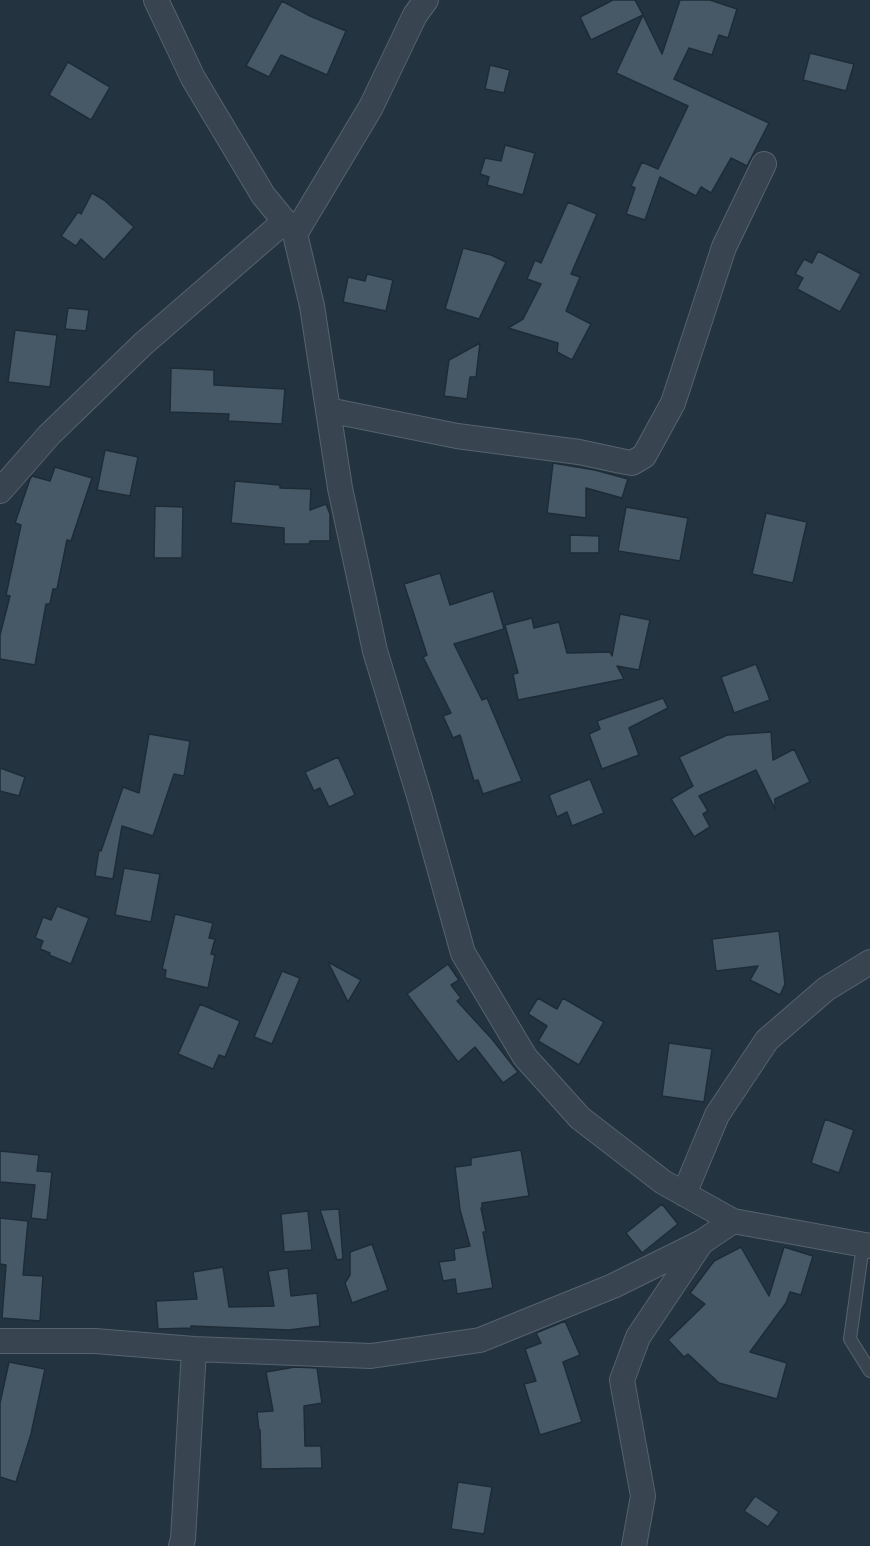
<!DOCTYPE html>
<html>
<head>
<meta charset="utf-8">
<style>
  body { margin:0 }
  canvas { display:block; background:#233340 }
</style>
</head>
<body>
<canvas width="870" height="1546"></canvas>
<script>
const ctx = document.querySelector('canvas').getContext('2d');
ctx.lineJoin = 'round';
function paint(path, color) {
  ctx.fillStyle = color;
  ctx.fill(path, 'evenodd');
}
function shape(rows) {
  const path = new Path2D();
  for (const r of rows) {
    path.moveTo(r[0], r[1]);
    for (let i = 2; i < r.length; i += 2) path.lineTo(r[i], r[i + 1]);
  }
  return path;
}
function stroke(path, color, width, dash) {
  ctx.strokeStyle = color;
  ctx.lineWidth = width;
  ctx.lineCap = dash ? 'butt' : 'round';
  ctx.setLineDash(dash || []);
  ctx.stroke(path);
}
const building = shape([
  [613,0,635,0,643,15,591,40,580,17,613,0],
  [680,0,710,0,737,9,728,38,719,35,712,55,689,48,674,79,769,123,747,166,731,158,711,193,701,187,696,196,660,177,645,220,626,214,635,188,631,186,642,162,658,169,688,106,616,73,643,15,662,54,680,0],
  [282,1,310,16,346,31,327,75,281,55,269,77,246,66,282,1],
  [810,53,854,64,846,91,803,80,810,53],
  [68,62,110,87,91,120,49,95,68,62],
  [490,65,510,70,504,93,485,89,490,65],
  [505,145,535,153,523,195,487,185,489,177,480,174,485,158,501,161,505,145],
  [92,193,104,200,134,227,104,260,81,239,76,246,61,236,78,212,81,214,92,193],
  [568,202,597,214,571,274,580,277,566,311,591,324,572,360,557,352,558,343,508,328,523,319,541,284,527,279,535,260,541,263,568,202],
  [463,248,491,255,506,262,479,319,445,309,463,248],
  [818,251,861,274,840,312,797,289,803,278,795,274,804,259,812,263,818,251],
  [367,274,393,280,386,311,343,302,348,277,365,281,367,274],
  [68,308,89,310,86,331,65,329,68,308],
  [15,330,57,335,50,387,8,382,15,330],
  [480,343,476,377,470,377,467,399,444,396,449,360,480,343],
  [171,368,214,370,214,385,285,389,282,424,228,421,229,414,170,412,171,368],
  [105,450,138,457,130,496,97,490,105,450],
  [553,463,595,470,628,479,622,498,586,488,586,518,547,513,553,463],
  [55,467,92,478,71,541,67,540,57,589,53,589,50,604,46,604,35,665,0,659,0,635,10,596,6,595,21,525,15,523,30,479,32,476,50,481,55,467],
  [235,481,280,485,280,488,311,489,310,510,326,504,330,514,330,541,310,541,309,544,284,544,284,528,231,523,235,481],
  [155,506,183,507,182,558,154,558,155,506],
  [626,507,688,518,680,561,618,551,626,507],
  [766,513,807,522,793,583,752,574,766,513],
  [570,535,599,536,599,553,570,553,570,535],
  [440,573,450,605,493,591,504,629,454,644,482,700,487,698,522,781,483,794,478,780,474,781,460,735,453,738,443,716,451,713,423,657,427,655,404,584,440,573],
  [620,614,650,620,639,670,617,666,624,679,518,700,513,674,518,673,505,625,532,618,534,628,559,622,567,653,610,652,612,656,620,614],
  [756,664,770,700,734,713,721,677,756,664],
  [663,698,668,708,629,728,639,755,602,769,589,734,600,729,597,721,663,698],
  [771,732,773,760,794,749,810,782,775,799,775,809,756,770,699,796,708,811,703,814,710,827,694,837,671,799,693,786,679,757,727,735,771,732],
  [149,734,190,741,184,776,174,774,153,836,122,826,113,879,95,876,99,850,101,851,123,787,139,793,149,734],
  [338,757,355,795,329,807,320,788,314,791,305,772,338,757],
  [0,768,25,777,19,796,0,791,0,768],
  [590,779,604,813,572,826,567,812,557,817,549,795,590,779],
  [124,868,160,874,151,922,115,915,124,868],
  [57,906,89,918,71,964,49,955,50,953,40,949,43,941,35,938,43,917,51,920,57,906],
  [175,914,213,923,209,938,215,939,211,954,215,955,208,988,165,978,166,970,162,969,175,914],
  [779,931,785,984,780,995,750,980,758,966,716,971,712,939,779,931],
  [328,962,361,980,348,1002,328,962],
  [448,964,459,980,451,985,461,998,457,1001,492,1039,518,1072,503,1083,475,1047,458,1062,407,994,448,964],
  [282,971,300,978,272,1044,254,1037,282,971],
  [538,998,557,1009,563,998,604,1022,579,1065,538,1041,547,1026,528,1014,538,998],
  [200,1004,240,1021,225,1057,219,1055,213,1069,178,1054,200,1004],
  [669,1043,712,1049,704,1102,662,1096,669,1043],
  [825,1119,854,1130,839,1173,811,1163,825,1119],
  [521,1150,529,1196,482,1203,482,1208,481,1208,486,1232,483,1232,493,1288,457,1294,455,1279,443,1281,439,1262,455,1260,454,1249,470,1246,460,1210,455,1167,471,1165,471,1158,521,1150],
  [0,1151,39,1155,37,1171,52,1172,47,1220,31,1218,35,1185,0,1182,0,1151],
  [662,1204,678,1224,642,1253,626,1233,662,1204],
  [339,1209,343,1259,337,1260,320,1210,339,1209],
  [308,1211,312,1250,284,1252,281,1214,308,1211],
  [0,1218,28,1221,23,1275,43,1276,40,1321,2,1318,6,1265,0,1264,0,1218],
  [372,1244,388,1290,352,1303,345,1283,350,1275,350,1252,372,1244],
  [741,1247,769,1296,784,1247,813,1256,801,1295,790,1292,786,1303,750,1352,787,1363,777,1399,719,1383,688,1354,684,1357,668,1340,705,1304,690,1293,714,1261,741,1247],
  [223,1267,229,1307,274,1306,268,1271,288,1268,291,1296,317,1293,320,1326,289,1330,191,1326,191,1328,158,1329,156,1301,197,1299,193,1272,223,1267],
  [565,1321,580,1355,563,1362,582,1422,540,1435,524,1384,536,1381,525,1349,541,1343,536,1333,565,1321],
  [9,1362,45,1369,31,1434,16,1482,0,1477,0,1403,9,1362],
  [295,1367,317,1368,322,1403,304,1406,305,1446,321,1446,322,1468,261,1469,260,1430,259,1430,257,1412,273,1411,266,1372,295,1367],
  [458,1482,492,1487,484,1534,451,1529,458,1482],
  [755,1496,779,1512,768,1527,744,1511,755,1496]
]);
paint(building, '#475966');
stroke(building, '#1e2c37', 1.5);
const lane = shape([
  [863,1245,850,1339,870,1371]
]);
const street = shape([
  [156,0,193,78,263,195,295,234,312,306,340,488,375,651,420,799,463,953,525,1057,580,1118,663,1182,733,1221,870,1246],
  [295,234,371,107,415,15,426,0],
  [328,410,457,436,579,452,621,461,632,463,644,456,673,403,724,247,764,164],
  [0,491,49,435,143,344,285,221],
  [684,1194,717,1115,767,1040,826,989,870,962],
  [0,1341,95,1341,194,1349,371,1356,480,1340,613,1286,702,1242,733,1221],
  [181,1546,183,1539,194,1349],
  [634,1546,643,1496,622,1380,638,1337,701,1243]
]);
stroke(lane, '#56626d', 14);
stroke(street, '#56626d', 26);
stroke(lane, '#384550', 12);
stroke(street, '#384550', 24);
</script>
</body>
</html>
